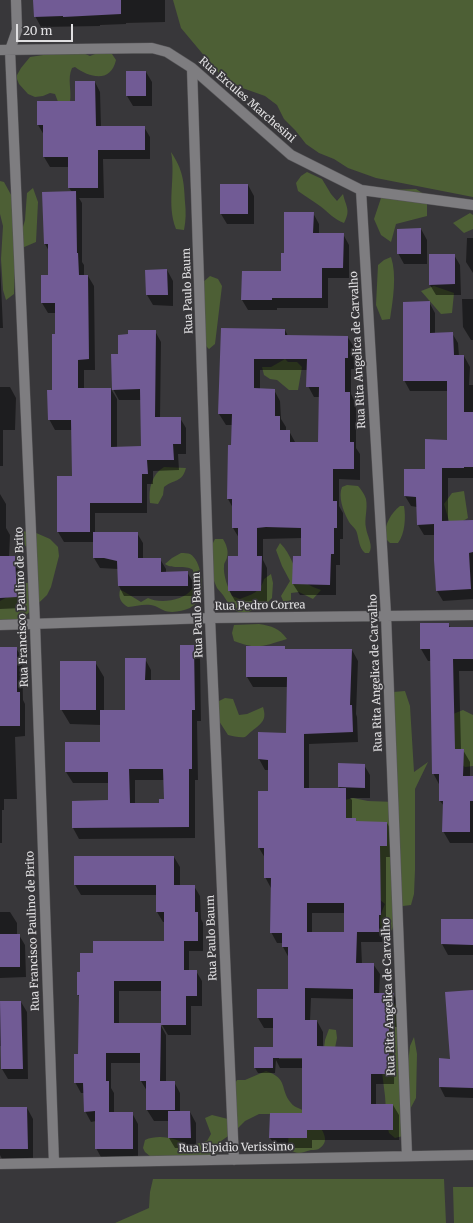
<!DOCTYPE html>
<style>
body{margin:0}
#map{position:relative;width:473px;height:1223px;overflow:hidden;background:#38373a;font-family:Merriweather,serif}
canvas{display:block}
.scale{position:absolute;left:16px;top:24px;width:57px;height:18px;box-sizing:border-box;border:2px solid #e0dfe1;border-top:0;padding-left:5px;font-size:12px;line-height:14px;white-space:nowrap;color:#e0dfe1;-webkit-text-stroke:3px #38373a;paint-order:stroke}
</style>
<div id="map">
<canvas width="473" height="1223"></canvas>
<div class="scale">20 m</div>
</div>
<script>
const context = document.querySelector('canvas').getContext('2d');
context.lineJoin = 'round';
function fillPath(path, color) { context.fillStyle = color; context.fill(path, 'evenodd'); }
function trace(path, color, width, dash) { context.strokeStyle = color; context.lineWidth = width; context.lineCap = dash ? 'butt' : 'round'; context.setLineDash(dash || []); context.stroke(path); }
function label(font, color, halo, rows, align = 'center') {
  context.font = font + ' Merriweather,serif'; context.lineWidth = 3.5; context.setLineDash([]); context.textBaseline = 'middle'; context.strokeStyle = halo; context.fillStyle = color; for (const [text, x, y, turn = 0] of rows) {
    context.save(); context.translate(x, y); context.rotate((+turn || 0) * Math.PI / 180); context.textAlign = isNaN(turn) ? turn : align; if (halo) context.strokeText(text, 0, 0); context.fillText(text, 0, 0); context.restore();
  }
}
const green = new Path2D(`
 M173 0H473V197L376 178 348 168 334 159 319 153 306 144 295 130 284 119 277 105 265 96 234 85 222 77 181 28Z
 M76 50 90 56 100 52 112 54 116 60C111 83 90 78 75 67L72 68C67 79 72 90 70 102L60 107 55 94 50 93 43 96 35 97 28 94 19 84 17 79V75L21 68 30 57Z
 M171 152C183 170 184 181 185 202 186 212 186 220 184 230L176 229C166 204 176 178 171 152Z
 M307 172 322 179 331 194 337 201 343 194C346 207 351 210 344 223 334 219 329 213 320 206 313 201 305 196 298 191L296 183 301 176Z
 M0 181 4 182 15 202 18 218 23 227 25 220 27 193 33 188 38 202 36 242 15 251 14 258 15 265 14 294 6 300 3 290 1 259 3 226 0 214Z
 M416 189 427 196V216L396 224 391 242 381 235 374 219 382 195 390 190Z
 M470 213 473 215V229L464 233 453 223Z
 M391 257C397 275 393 300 390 319L382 320 376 305 378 265 384 260Z
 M210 276 218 279 222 286 215 344 209 349 204 344 202 283Z
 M434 286 454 293 452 313 441 314 421 291Z
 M285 359 288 362H297L302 367 298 390H289L277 380 270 379 264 375 262 367H271Z
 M164 467 186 468C182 483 174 479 164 487L163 495 158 504 150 503C148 489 152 474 164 467Z
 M347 485 358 486C361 489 365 495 366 499 368 509 364 519 366 528 367 536 374 546 369 553H365C359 548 359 540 357 533 356 528 350 525 348 520 343 511 338 496 342 487Z
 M464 491 468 518 451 528 444 504 452 493Z
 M400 506H404C406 517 405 534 398 543H390L387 540V536L385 535C385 524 391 513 400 506Z
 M18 531 34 532 50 539 58 547 59 556 51 587 47 595 22 619 15 622 0 623V601L9 596 14 580 21 583H30L29 551 24 544 17 539Z
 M215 539H223C226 544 229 551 227 557 227 560 224 562 224 566 223 575 228 588 232 596L240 599C252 594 260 593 264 579L271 574 273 583 272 598 266 604H259L254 609 247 613 239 612 232 609 223 595 217 588 214 581 211 547Z
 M280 543C292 554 294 573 306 583 310 586 316 588 321 590L313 599 299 592 291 593V600L284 603 281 596 290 581 282 566 276 550Z
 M181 553C184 553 188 553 190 554 201 560 204 587 201 597 199 602 194 605 190 608 182 611 171 614 163 610 160 609 158 607 155 606 147 603 136 606 128 607 121 603 118 598 120 590L123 591 141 602 148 598C159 604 184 601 192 589 195 584 193 576 193 570 185 564 173 570 165 564L172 558Z
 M259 624C272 626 279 628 287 639 264 646 257 650 234 641L232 633 234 625Z
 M405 691 410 706 414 772 428 762 415 789V870L414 894 411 905 395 907 394 923 392 930 384 935C377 924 380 915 385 904L379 899 343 823 345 800 353 798 368 801 396 802 393 692Z
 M225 698 233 699 239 715 247 714 263 707C267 720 262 723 252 731 250 732 247 736 245 737 240 738 233 736 228 735L219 721 217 702Z
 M463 710 473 715V766L465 767 452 758 448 716Z
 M393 1003 398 1008 408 1063 410 1046 414 1037 417 1054 416 1098 408 1113 403 1136 395 1138 389 1133 387 1125 385 1096 381 1064 382 1037Z
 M329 1029 336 1030 337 1038 335 1048H324L325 1040Z
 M266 1071C289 1079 279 1088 291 1103 295 1108 300 1108 304 1111 313 1118 335 1138 320 1148 318 1150 314 1150 311 1150 301 1153 298 1155 288 1149L289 1119 282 1114H259L245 1121 234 1132 221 1141V1148L216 1155 151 1157 145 1152 143 1148 145 1140C159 1134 177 1138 189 1146L207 1141 211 1134 205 1118 212 1115 228 1119 233 1087 237 1080H245Z
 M153 1179H444L446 1223H115L149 1208 150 1192Z
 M453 1187H473V1223H454Z`);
const shadow = new Path2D(`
 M34 0H165V22L126 23V24L100 25V26L41 27 35 16Z
 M146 72 152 82V106H133L127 96Z
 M95 82 100 92 101 127H144L150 137V159H103L104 198H79L82 203V262L84 265V276H88L94 286 95 370H84V389H111L117 399V448L142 447 141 400H119L113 389 119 355 155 331 161 342 160 418H180L186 428V454H178L179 470 153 471V484H147V513H95V533H137L143 543V559H160L166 569V573L187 572 193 582 194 596H124L119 586 118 569 100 568 94 558V542H64L58 532 73 477 72 430H55L49 419 53 391 56 313H48L42 303V276H49V251L45 244 72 192 69 188V167H50L44 157V135L38 125V102H76Z
 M248 185 254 196V224H227L221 214Z
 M313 213 319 224V234H343L349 245V278H328V308H277V310H248L242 300 282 272 285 254Z
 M421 229 427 240V264H404L398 253Z
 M467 238H473V273L466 262Z
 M454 255 460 265 461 295H436L430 285Z
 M0 262V263L3 328H0Z
 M167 270 173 281V306L153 305 147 295Z
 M462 299H473V340H471L463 327Z
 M429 302 435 313V333H452L458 343 459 356H464L470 367 469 385H473V478H448V522L473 521V599L443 601 437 591 435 535H424L418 525 417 507 411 506 405 496V470H426L448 441V391H410L404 380Z
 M222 329 285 330 288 336H347L354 347V369H351V394L356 404V448L360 454V480L339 479V506L343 513V539H340V565H336V595H300L293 584 294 557H302V538L263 539V560L267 568V601H235L229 590 239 557V538L233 528V508L228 499 232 446 233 425H226L219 414ZM260 370H308V386L314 397H320L319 443 295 442 289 431H286V427L281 419 280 401 274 390 260 389Z
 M0 387H10L16 398 15 430H3V466H0Z
 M0 494 6 504V528L10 535 9 557H15L21 568 22 608 0 609Z
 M448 624 451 628H473V671H459L461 750H463L470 762V777H473V843H450L443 831 444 806 440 801V786L433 773 432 661H428L421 649Z
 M194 646 200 657 201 721H197L198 780H195V838L79 839 73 828V802L109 801V783H73L66 772 101 743V725L70 724 61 709 95 662 104 677V711H126L145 659 151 670V681L181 682ZM135 780H164L165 800 160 804H135Z
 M284 647 286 650H352L358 661 356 714 357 717 358 742 309 744V789H340L339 787V764L364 765 370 775V798H350L352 800V819H355L357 822 387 823 393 833V857H386V925H384V942H361L362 964H373L380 974 379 994H393L399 1004V1027H395L394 1084H376V1105H393L399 1115V1140H312V1148H277L270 1138 303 1114V1068H280L276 1060 275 1073H258L255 1068 274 1051V1028H264L258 1018 288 990 289 958 283 947V943H277L271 932 272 888H271L265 877V858L259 848 269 792V770H265L259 759V733L287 734V687H253L247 677ZM312 913H345L346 933H312ZM311 998 354 999V1048L323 1047V1032L317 1021H310ZM279 1057H307V1059H279Z
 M0 648H16L22 658 23 700 25 704V736L15 737 17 799H4V810H2V843H0Z
 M174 857 180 867V886H194L200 896 201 919 203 923V951H189V971H196L202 981V1006H191V1035H168L162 1025V991H119V1024H160L166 1035V1082H174L180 1093V1112H190L196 1123V1148H175L169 1138V1121H154L147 1110V1091L141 1081V1063H111V1088L114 1093V1113H132L138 1124V1159H102L96 1148V1121L91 1122 85 1111V1093H81L75 1082 79 1055 80 998 78 995 81 973 94 954 165 942V922H163L157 912V895H81L75 885Z
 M0 912H10L17 923V935H19L25 945 26 977 0 978Z
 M442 920H473V955H448L442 944Z
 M473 991V1098L445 1097 440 1087 452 1060Z
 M0 1002H21L27 1012 28 1079H8L2 1069V1046H0Z
 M0 1108H27L33 1119V1159H2L0 1155Z`);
const building = new Path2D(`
 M33 0H121V14L63 17V16L34 17Z
 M126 71H146V96H126Z
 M75 81H95L96 126H145V150H98V188H68V157H43V125H37V101H75Z
 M220 184H248V214H220Z
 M76 191 77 253H78L79 275H88L89 359 78 360V388H111V447L141 446 140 389 112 390 111 354H118V335L128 334V330H156L155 417H181V444H173L174 460H147L148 474H142V503H90V532H57V476H72L71 420H48L47 390H52V334H55V303H41V275H48V244H44L42 192Z
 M284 212H314L313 233H344L343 268H322V298H272V300H241L242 271H281V253H284Z
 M421 228V254H397V229Z
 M429 254H455V284L429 285Z
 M167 269 168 295H146L145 270Z
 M430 301V333L453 332 454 355H464V412H473V467H464V468H442V521L473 520V552L469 553 471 589 436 591 434 560V524L417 525 416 497 404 496V469H425V439L447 440V381H403V302Z
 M221 328 285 329V335L348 336V358H345V392H350V442H354V469H333V501H337V528H334V554H331L330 585 292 584 293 556H301V528L266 527 257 528V556H262L261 591H228V556H238V528H232V499H227L228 445H231L232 414H218ZM254 359H307L306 387H319L318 442H290V430H280V416H275V389L254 388Z
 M93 532H138V558H161V572L188 571V586H118L117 561 104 558H93Z
 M0 556H15L17 597 0 598Z
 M420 623H449V627H473V659H453L455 749H464L463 776H473V801H470V832H442L443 801H439V774H432L430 649H420Z
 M180 645H194L195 710H192V769H189V827L72 828V801L108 800V772H65V742H100V710H125V658H146L145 680H180ZM129 769H163L164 799H159V803H130Z
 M246 646H285V649H352L350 705H352L353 732 304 734V788H346V818H356V821L387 822V846H380L381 915H379V932H344V903H307V932H357L356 963H374V993H394V1017H389V1074H371V1104H393V1130H307V1138H269L270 1113H302V1058H273V1018H257V989H288V947H282V933H270L271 878H264V848H258V791H268V760L258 759V732L286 733 287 677H246ZM305 988 353 989V1047L317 1046V1020H305Z
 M0 647H17V692H20V726H0Z
 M60 661H96V710H60Z
 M338 763 365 764V788L338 787Z
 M74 856H174V885H195V912H198V941H184V970H197V996H186V1025H161V981H114V1023H161L160 1081H140V1053H106V1081H109V1112H133V1149H95V1111L84 1112 83 1083H74V1054H78L79 995H77V972H80V953H93V941H164V912H156V885H74Z
 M441 919H473V945L441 944Z
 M0 934H20V967H0Z
 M473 990V1088L439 1087V1058L450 1059 445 992Z
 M0 1001H21L23 1069H1Z
 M254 1047H273V1068H254Z
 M146 1081H175V1110H146Z
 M0 1107H27L28 1149H0Z
 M168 1111H190L191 1138H168Z`);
const street = new Path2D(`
 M16 0 17 30 10 50 35 624 54 1163
 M0 50 152 48 167 52 192 68 291 155 361 190 473 205
 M192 68 210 618 234 1160
 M361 190 386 615 407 1155
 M0 625 210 618 473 615
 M0 1164 473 1155`);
const streetNames = [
 ["Rua Ercules Marchesini",247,100,41],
 ["Rua Paulo Baum",188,291,-92],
 ["Rua Rita Angelica de Carvalho",358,350,-93],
 ["Rua Pedro Correa",260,606,-1],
 ["Rua Francisco Paulino de Brito",22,607,-92],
 ["Rua Paulo Baum",198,615,-92],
 ["Rua Rita Angelica de Carvalho",376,673,-92],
 ["Rua Francisco Paulino de Brito",33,931,-92],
 ["Rua Paulo Baum",212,938,-92],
 ["Rua Rita Angelica de Carvalho",389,997,-92],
 ["Rua Elpidio Verissimo",236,1148,-1]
];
fillPath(green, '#4d5f35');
fillPath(shadow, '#0007');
fillPath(building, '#715b95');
trace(street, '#565557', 11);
trace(street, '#7e7d80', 10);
label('11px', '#e0dfe1', '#38373a', streetNames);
</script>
